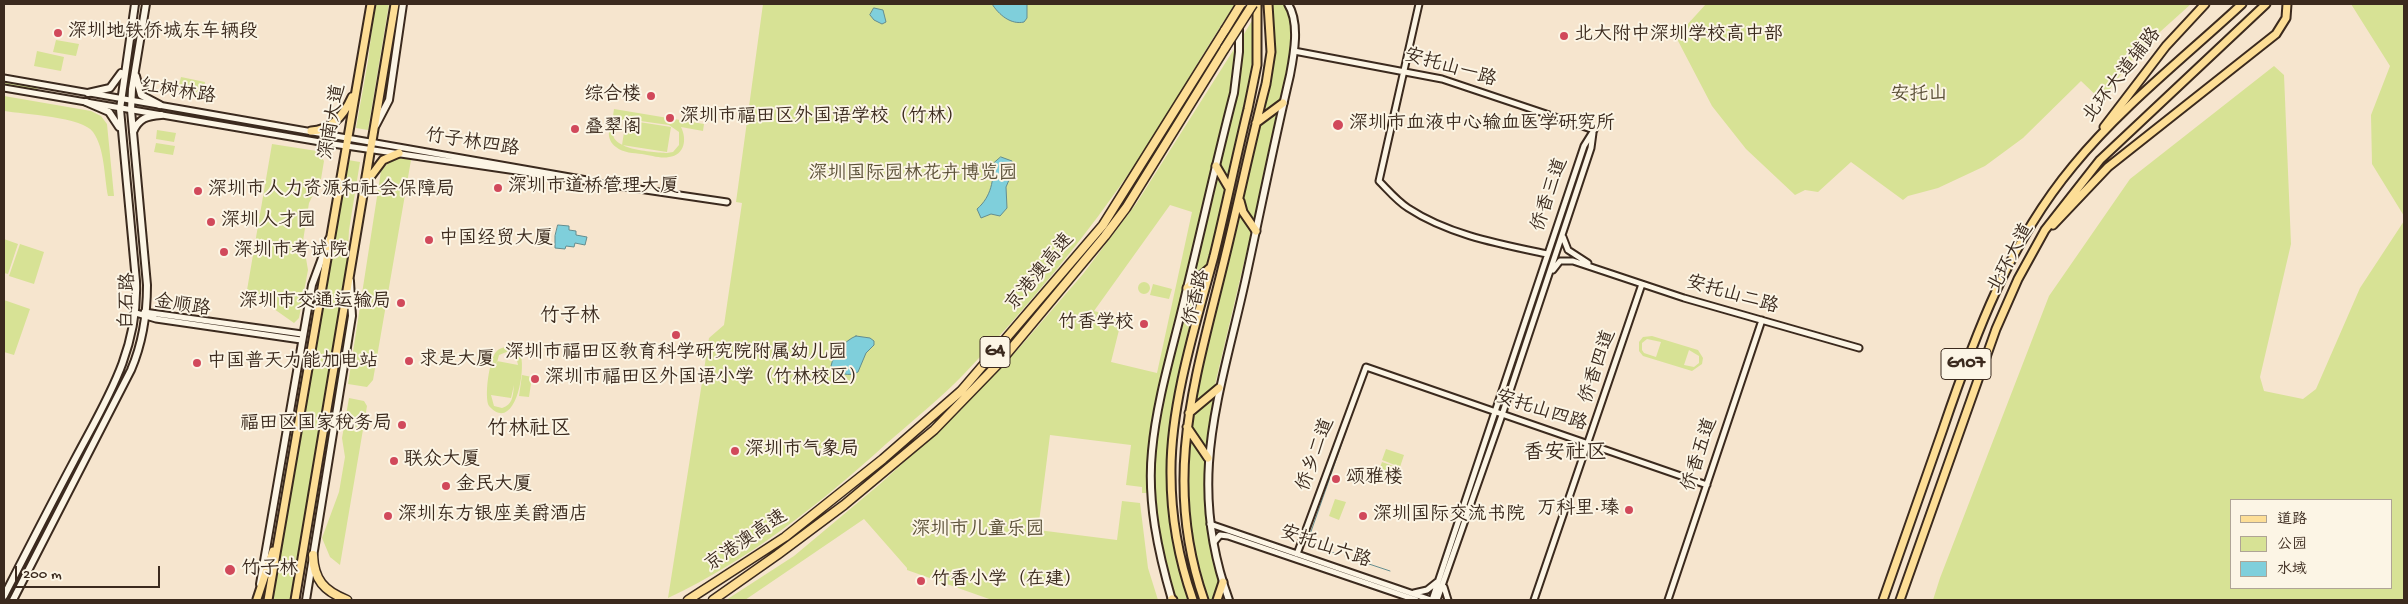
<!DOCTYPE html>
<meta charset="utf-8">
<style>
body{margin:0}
#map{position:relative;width:2408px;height:604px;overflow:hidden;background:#f6e5ce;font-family:"Gochi Hand","LXGW WenKai TC",sans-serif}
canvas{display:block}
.frame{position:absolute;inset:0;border:5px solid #3b2a1e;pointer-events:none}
.legend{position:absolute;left:2230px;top:499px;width:162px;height:90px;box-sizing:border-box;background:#fcf5e5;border:1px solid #afa495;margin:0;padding:6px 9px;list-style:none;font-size:15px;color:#3b2a1e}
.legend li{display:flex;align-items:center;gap:10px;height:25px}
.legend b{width:25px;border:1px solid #afa495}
.scale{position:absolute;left:15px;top:566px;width:145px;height:22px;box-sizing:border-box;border:2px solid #3b2a1e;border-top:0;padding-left:6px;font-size:15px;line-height:18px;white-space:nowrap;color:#3b2a1e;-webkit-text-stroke:4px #fcf5e5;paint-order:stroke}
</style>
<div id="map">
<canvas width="2408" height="604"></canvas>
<div class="frame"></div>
<ul class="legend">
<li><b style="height:6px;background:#fdde96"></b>道路</li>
<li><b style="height:14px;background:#d7e295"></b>公园</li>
<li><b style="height:14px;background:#7fcfdb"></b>水域</li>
</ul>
<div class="scale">200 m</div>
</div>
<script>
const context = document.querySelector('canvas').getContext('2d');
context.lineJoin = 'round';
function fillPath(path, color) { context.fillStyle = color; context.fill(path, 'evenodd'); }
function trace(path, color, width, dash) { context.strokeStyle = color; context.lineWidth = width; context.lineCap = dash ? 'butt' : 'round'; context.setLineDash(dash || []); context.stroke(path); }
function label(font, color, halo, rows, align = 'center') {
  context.font = font + ' "Gochi Hand","LXGW WenKai TC",sans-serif'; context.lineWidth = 4; context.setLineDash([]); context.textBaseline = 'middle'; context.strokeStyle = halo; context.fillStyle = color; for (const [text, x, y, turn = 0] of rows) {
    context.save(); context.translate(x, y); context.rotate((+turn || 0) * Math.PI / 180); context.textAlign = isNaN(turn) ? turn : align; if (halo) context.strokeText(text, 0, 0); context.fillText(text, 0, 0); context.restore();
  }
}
const green = new Path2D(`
 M375 4H389L368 130 356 128 368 61Z
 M763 4H1235C1201 55 1172 109 1138 160 1087 236 1027 308 964 374 940 399 912 421 886 444 820 504 749 560 668 598L709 338 724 325 742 203 736 202Z
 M1272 4H1285C1298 34 1288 68 1283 98L1263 114 1274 58Z
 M1706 4H2191L2141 49 2101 100 2081 81 2023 138 1985 166 1938 188 1908 196 1903 200 1851 162 1818 192 1805 190 1795 195 1746 149 1712 106 1676 37Z
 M2351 4H2404V216L2372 164 2371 115 2390 66Z
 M1253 19 1255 58 1228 181 1218 165 1241 39Z
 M56 40 79 44 76 56 53 52Z
 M1236 46 1230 98 1156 411 1150 493H1142V487L1126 485 1131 445 1050 435 1038 530 1117 540 1122 501 1140 503 1148 568 1158 600H992L907 570V568L864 519 745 600H726L794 556 880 484 958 413 1020 347 1083 274 1136 204ZM1170 205 1192 212 1157 373 1111 362 1122 318 1094 311Z
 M37 51 64 57 61 71 34 66Z
 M2274 66 2284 75 2291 244 2260 377 2264 391 2303 399 2316 389 2360 288 2404 221V600H1933L1940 578 2049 296 2130 179ZM2232 500H2392V588H2232Z
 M181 77 205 82 203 93 178 89Z
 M4 81 38 86 37 90 4 85Z
 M4 96 91 111 101 116 107 124 114 196H108C104 176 105 149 93 132 83 117 23 114 4 111Z
 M1281 107 1254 222 1246 213 1242 200 1261 122Z
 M614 109 704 124 703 131 681 127C687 139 685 155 669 157 661 159 650 155 642 154 634 153 623 153 616 147 605 139 608 125 617 117L613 116ZM626 119 669 125 679 132V145L673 152 667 153C653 152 605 150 614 128 616 122 621 120 626 119Z
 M626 120 671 127 667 152 622 145Z
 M157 130 176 133 174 142 156 139Z
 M156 143 175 146 173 155 154 152Z
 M272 144 317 151 324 161 321 179 309 203 303 241 308 270 299 318 294 323 247 290Z
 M400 157 411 160 373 380 367 387 348 384 381 171 391 160Z
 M348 160 360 162 349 230 347 269 290 600H273Z
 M1216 172 1226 187 1207 269 1191 281Z
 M1240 210 1252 229 1213 393 1192 406Z
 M4 239 18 244 8 274 4 273Z
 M20 244 44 252 34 284 9 276Z
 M1205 276C1192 330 1173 388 1168 443 1164 497 1173 549 1190 600H1175L1171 589 1157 527 1154 496 1155 452 1160 411 1188 290Z
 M1138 288a6 6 0 1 1 12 0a6 6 0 1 1-12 0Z
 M1153 284 1172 289 1169 299 1150 295Z
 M4 300 30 309 14 355 4 352Z
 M1652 336 1698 350 1703 358 1702 364 1692 371 1643 356 1639 351V342L1643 337ZM1647 339 1661 342 1656 357 1644 353 1642 350V343ZM1689 350 1699 356V363L1694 367 1684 365Z
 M510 347 520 353C527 368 515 435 489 406 484 398 489 360 496 352 499 348 504 347 510 347ZM509 351 516 356 518 365 497 361 495 370 499 355ZM514 385C513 395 513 405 502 408L494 406 491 395 511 398Z
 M522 375 532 377 529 397 519 396Z
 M349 398 364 401 367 406 340 565 330 557 322 538 339 492 345 457 342 438Z
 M1212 398 1213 399 1206 446 1202 444 1190 425 1192 413Z
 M1189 437 1205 456 1204 507 1220 584 1213 600H1209L1206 592 1190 532 1186 488Z
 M1386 449 1404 455 1400 467 1382 460Z
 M1382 462 1399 468 1395 480 1378 473Z
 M1335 499 1346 502 1339 520 1329 516Z`);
const water = new Path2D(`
 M992 4H1027V18L1024 22C1011 25 999 15 992 4Z
 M874 8 883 10 886 22 882 24 874 20 870 15Z
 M1001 157 1012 161V173L1006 187 1007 208 1000 216 991 214 981 218 977 209C992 196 993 180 994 163Z
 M558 225 569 226V230L576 231V235L587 237 585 245 575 243 574 247 566 246 565 249 555 248V236Z
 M856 336 870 338 874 341V345L866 353 858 372C850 377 837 374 831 366 833 355 845 340 856 336Z`);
const stream = new Path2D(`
 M1337 554 1309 544 1308 540 1349 423
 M1345 556 1361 562
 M1366 563 1390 571`);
const tertiary = new Path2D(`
 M1419 4 1379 181C1388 190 1397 201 1408 208 1449 235 1500 244 1547 254
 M1294 51 1442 79 1594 130
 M4 78 587 180
 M4 88 326 143 727 202
 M1563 237 1568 250 1588 263
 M1553 270 1560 261H1573L1684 298 1859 348
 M144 312 302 334
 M136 313 156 319 301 340
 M1210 524 1431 600
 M1214 542 1220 535 1228 536 1416 600
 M1297 554 1366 367 1707 485
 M1444 587 1448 600
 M1414 593 1427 590 1437 582
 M1432 600 1584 146 1594 130
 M1437 600 1502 415 1591 148 1593 133
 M1534 600 1642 284
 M1668 600 1762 320`);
const secondary = new Path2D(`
 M136 76 141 95 160 105
 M88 93 110 88 121 73
 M86 102 109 112 119 127
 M376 125 389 100 403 4
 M133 132C139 118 147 116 161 115
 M260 584 312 285 329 239
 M4 596C27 551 50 506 74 461 105 402 139 351 136 281L120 109 135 4
 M13 600 131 370C143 342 147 316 147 285L131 110 132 89 146 4
 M306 600 352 316 350 281
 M1172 600C1158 552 1147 501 1152 451 1157 396 1175 342 1187 288 1203 223 1217 158 1234 93L1239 52V7
 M1229 600C1186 481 1219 399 1245 282 1260 213 1274 143 1290 75 1294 54 1300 23 1288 4`);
const primary = new Path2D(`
 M1256 123 1283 103
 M2104 127 2166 46 2205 4
 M311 131C332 130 344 115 352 97
 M1216 166 1229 188
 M368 180 383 160 399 153
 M1240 201 1243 212 1256 231
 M1187 288 1210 268
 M1189 413 1219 388
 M1187 427 1208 458
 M257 599 273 551
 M1172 599 1173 600
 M268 600 371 4
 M295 600 395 4
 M1193 600C1179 560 1171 517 1171 474 1170 405 1196 323 1214 256 1226 207 1236 158 1248 109L1257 65V4
 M1204 600C1161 477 1196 378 1225 257 1239 200 1251 141 1266 84L1271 52 1268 4
 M1217 600 1223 582`);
const trunk = new Path2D(`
 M2053 225 2108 167 2276 34 2286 18 2287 4
 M1883 600C1903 543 1923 486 1943 429 1975 335 2009 243 2073 166 2121 107 2186 56 2242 4
 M1900 600 1996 329 2018 279 2045 230 2100 160 2266 4`);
const motorway = new Path2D(`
 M313 555C314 580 324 591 347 600
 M688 600 785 537 883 459 961 391 1103 225 1225 30
 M713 600 777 555 844 505 934 430 1000 362 1105 236 1126 208 1225 48`);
const motorwayBridge = new Path2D(`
 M1225 30 1241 4
 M1225 48 1253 4`);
const markers = [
 [58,33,5,"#d1495b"],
 [1564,36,5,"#d1495b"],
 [651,96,5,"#d1495b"],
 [670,118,5,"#d1495b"],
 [1338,125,6,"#d1495b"],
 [575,129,5,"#d1495b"],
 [498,188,5,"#d1495b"],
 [198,191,5,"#d1495b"],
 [211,222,5,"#d1495b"],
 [429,240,5,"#d1495b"],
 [224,252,5,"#d1495b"],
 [401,303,5,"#d1495b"],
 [1144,324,5,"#d1495b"],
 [676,335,5,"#d1495b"],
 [409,361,5,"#d1495b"],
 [197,363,5,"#d1495b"],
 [535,379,5,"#d1495b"],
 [402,425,5,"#d1495b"],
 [735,451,5,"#d1495b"],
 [394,461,5,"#d1495b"],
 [1336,479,5,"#d1495b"],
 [446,486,5,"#d1495b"],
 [1629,510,5,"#d1495b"],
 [388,516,5,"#d1495b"],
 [1363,516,5,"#d1495b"],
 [230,570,6,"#d1495b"],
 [921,581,5,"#d1495b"]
];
const shields = [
 [995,352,30],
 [1966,364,50]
];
const shieldNames = [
 ["G4",995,352],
 ["G107",1966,364]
];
const poiNames = [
 ["深圳地铁侨城东车辆段",68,33],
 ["北大附中深圳学校高中部",1574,36],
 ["综合楼",641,96,"right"],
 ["深圳市福田区外国语学校（竹林）",680,118],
 ["深圳市血液中心输血医学研究所",1349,125],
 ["叠翠阁",585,129],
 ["深圳市道桥管理大厦",508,188],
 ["深圳市人力资源和社会保障局",208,191],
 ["深圳人才园",221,222],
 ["中国经贸大厦",439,240],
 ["深圳市考试院",234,252],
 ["深圳市交通运输局",391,303,"right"],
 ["竹香学校",1134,324,"right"],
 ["深圳市福田区教育科学研究院附属幼儿园",676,354,"center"],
 ["求是大厦",419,361],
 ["中国普天力能加电站",207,363],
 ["深圳市福田区外国语小学（竹林校区）",545,379],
 ["福田区国家税务局",392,425,"right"],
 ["深圳市气象局",745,451],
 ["联众大厦",404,461],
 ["颂雅楼",1346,479],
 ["金民大厦",456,486],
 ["万科里·瑧",1619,510,"right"],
 ["深圳东方银座美爵酒店",398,516],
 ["深圳国际交流书院",1373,516],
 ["竹子林",241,570],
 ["竹香小学（在建）",931,581]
];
const streetNames = [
 ["安托山一路",1450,69,16],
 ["北环大道辅路",2123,76,-52],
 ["红树林路",178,93,9],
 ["深南大道",334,122,-80],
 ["竹子林四路",472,144,9],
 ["侨香三道",1551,195,-71],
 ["北环大道",2012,259,-62],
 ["京港澳高速",1041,273,-50],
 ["安托山二路",1732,296,16],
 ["侨香路",1198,298,-76],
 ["白石路",129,301,-88],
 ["金顺路",182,307,9],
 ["侨香四道",1599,367,-71],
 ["安托山四路",1541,412,18],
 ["侨乡二道",1317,455,-70],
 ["侨香五道",1701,455,-72],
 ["京港澳高速",747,542,-34],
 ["安托山六路",1325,548,19]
];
const parkNames = [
 ["安托山",1919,96],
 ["深圳国际园林花卉博览园",913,175],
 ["深圳市儿童乐园",978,531]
];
const neighbourhoodNames = [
 ["竹子林",570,318]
];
const quarterNames = [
 ["竹林社区",529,431],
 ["香安社区",1565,455]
];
fillPath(green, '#d7e295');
fillPath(water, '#7fcfdb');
trace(water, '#648d8f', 1);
trace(stream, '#648d8f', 1);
trace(tertiary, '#3b2a1e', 9);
trace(secondary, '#3b2a1e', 10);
trace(primary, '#3b2a1e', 11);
trace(trunk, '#3b2a1e', 11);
trace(motorway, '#3b2a1e', 11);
trace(tertiary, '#fcf5e5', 5);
trace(secondary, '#fcf5e5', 6);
trace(primary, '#fdde96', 7);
trace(trunk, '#fdde96', 7);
trace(motorway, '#fdde96', 8);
trace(motorwayBridge, '#3b2a1e', 11, []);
trace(motorwayBridge, '#fdde96', 8);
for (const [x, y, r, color] of markers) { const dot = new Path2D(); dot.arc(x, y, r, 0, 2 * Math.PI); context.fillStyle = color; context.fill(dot); trace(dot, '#fcf5e5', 2); }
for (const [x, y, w] of shields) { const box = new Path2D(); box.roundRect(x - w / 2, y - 15.5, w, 31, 4); context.fillStyle = '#fcf5e5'; context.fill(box); trace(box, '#3b2a1e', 1); }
label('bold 18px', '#3b2a1e', null, shieldNames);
label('19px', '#3b2a1e', '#fcf5e5', poiNames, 'left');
label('19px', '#3b2a1e', '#fcf5e5', streetNames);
label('19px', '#5a4f36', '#fcf5e5', parkNames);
label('20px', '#3b2a1e', '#fcf5e5', neighbourhoodNames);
label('21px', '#3b2a1e', '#fcf5e5', quarterNames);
</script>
